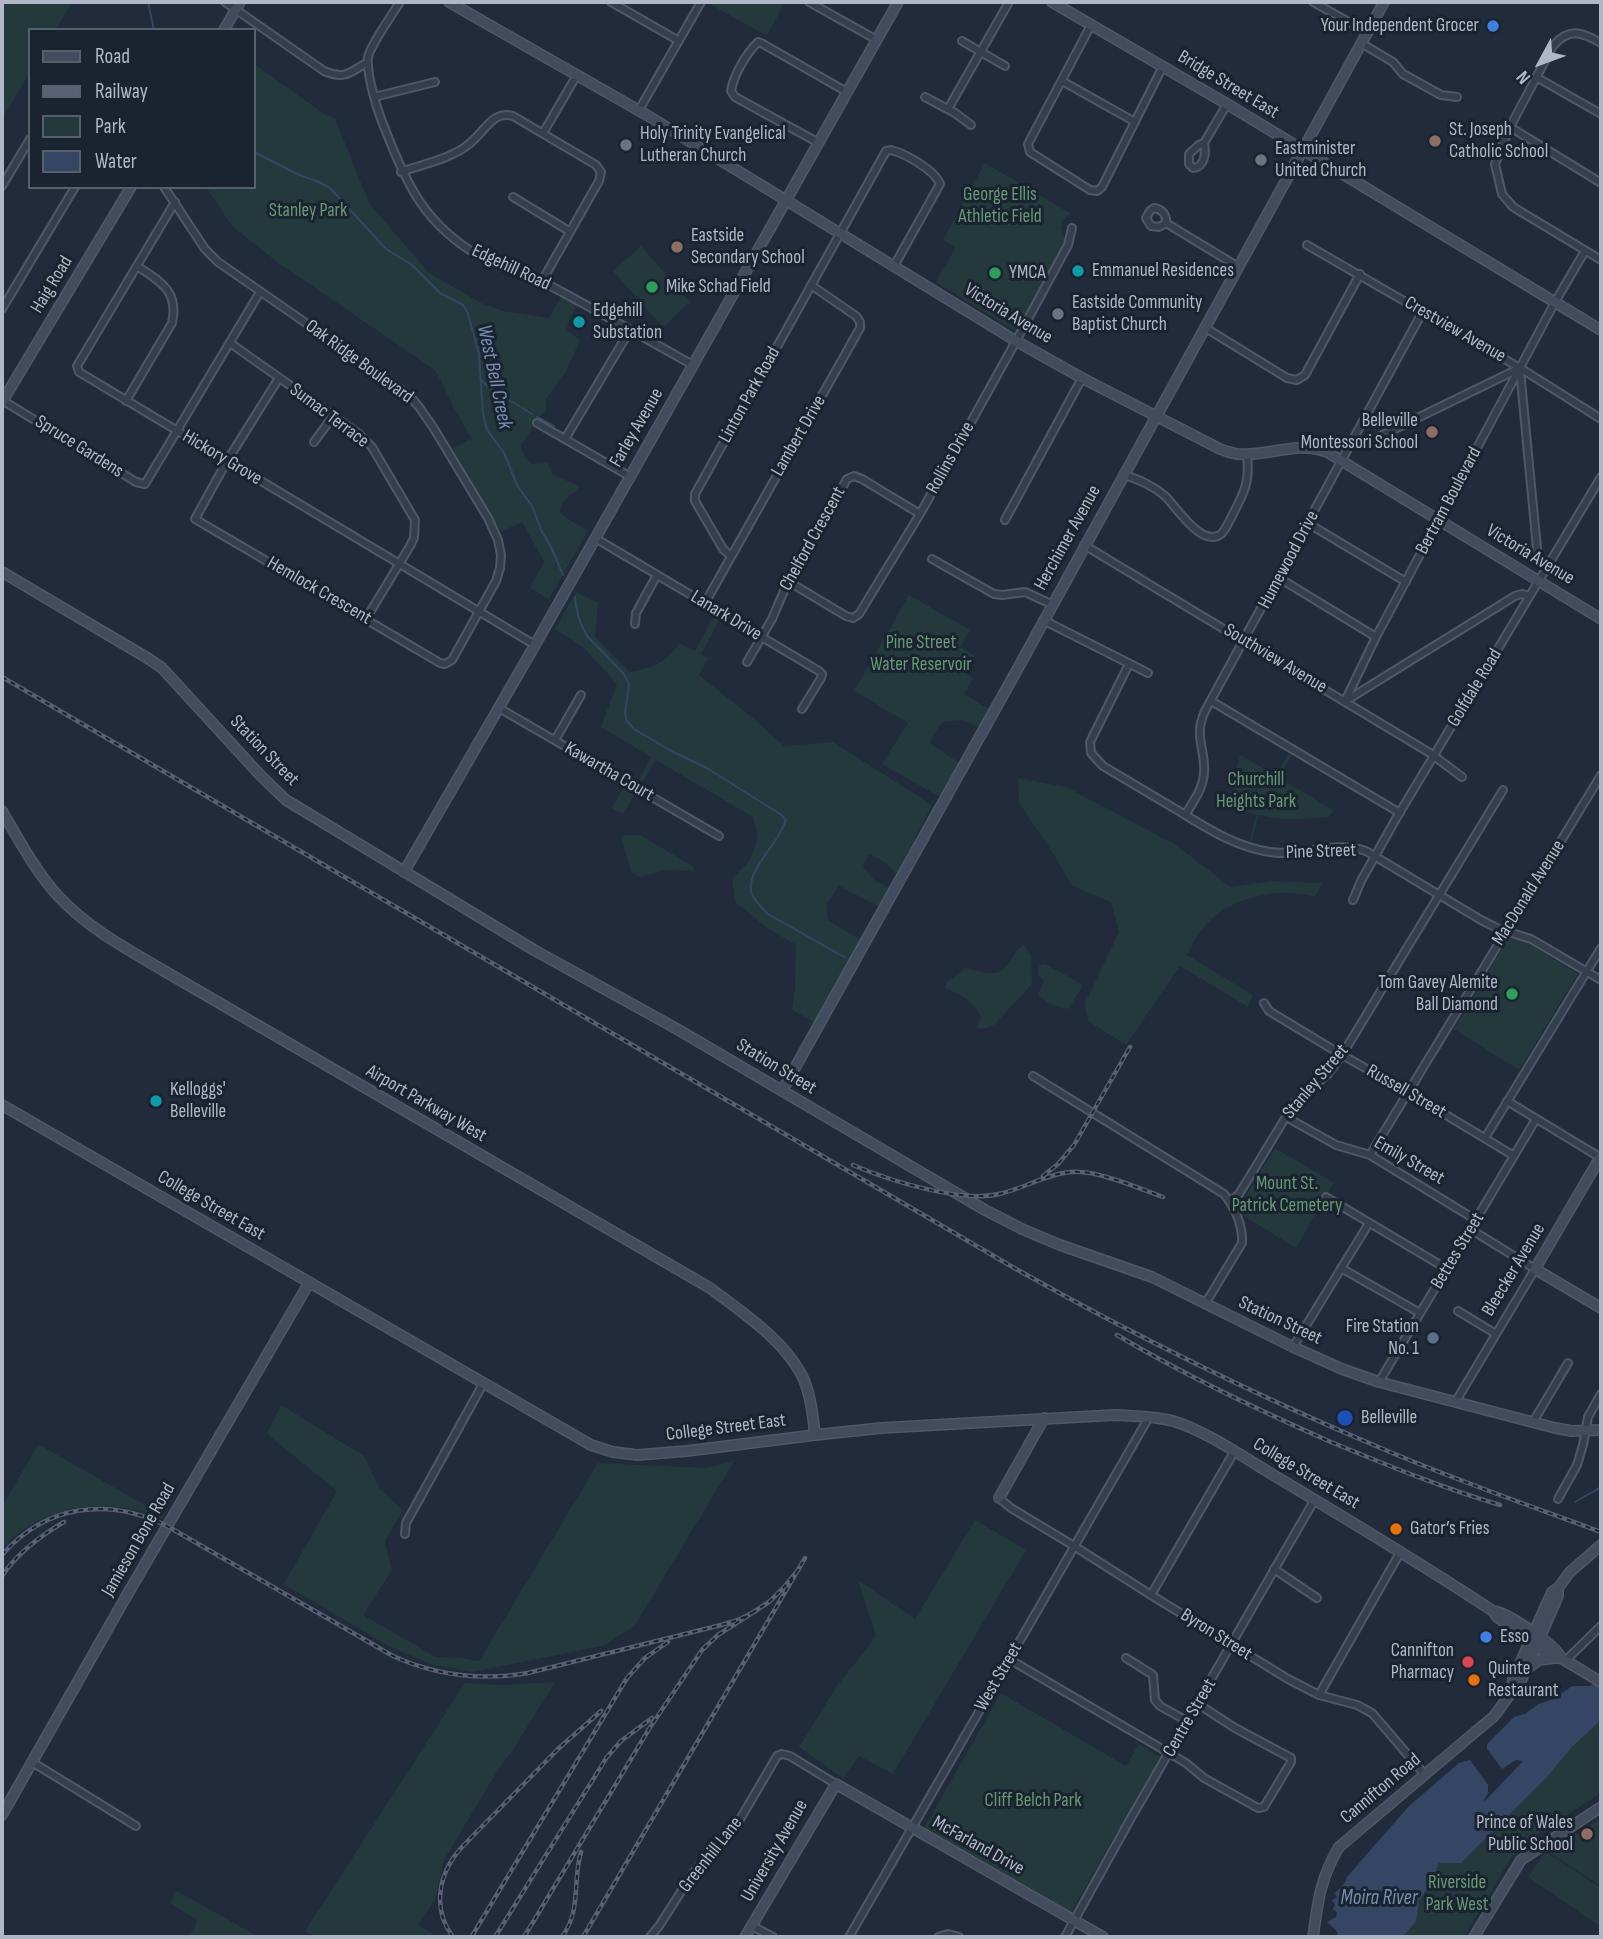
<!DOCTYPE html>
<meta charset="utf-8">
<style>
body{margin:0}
#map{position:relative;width:1603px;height:1939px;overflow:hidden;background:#212b3b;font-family:"Sofia Sans Condensed",sans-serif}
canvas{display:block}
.frame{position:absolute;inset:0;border:4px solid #b0b8c7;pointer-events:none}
.legend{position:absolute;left:28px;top:28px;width:228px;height:161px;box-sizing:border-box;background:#1a2330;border:2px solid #565f6c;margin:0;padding:9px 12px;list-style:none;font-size:21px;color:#b0b8c7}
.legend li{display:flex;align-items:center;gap:14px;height:35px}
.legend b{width:35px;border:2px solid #565f6c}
.north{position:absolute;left:1505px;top:28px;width:70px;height:70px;-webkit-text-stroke:5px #1a2330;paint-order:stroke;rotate:229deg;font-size:19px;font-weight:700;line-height:28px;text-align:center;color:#b0b8c7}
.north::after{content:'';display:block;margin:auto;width:24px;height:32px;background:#b0b8c7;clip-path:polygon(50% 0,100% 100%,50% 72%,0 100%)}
</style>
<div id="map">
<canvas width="1603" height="1939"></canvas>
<div class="frame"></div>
<ul class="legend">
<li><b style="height:9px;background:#434c5f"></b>Road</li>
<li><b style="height:9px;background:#576173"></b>Railway</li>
<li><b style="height:19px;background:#23393c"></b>Park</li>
<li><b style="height:19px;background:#344663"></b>Water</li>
</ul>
<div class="north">N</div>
</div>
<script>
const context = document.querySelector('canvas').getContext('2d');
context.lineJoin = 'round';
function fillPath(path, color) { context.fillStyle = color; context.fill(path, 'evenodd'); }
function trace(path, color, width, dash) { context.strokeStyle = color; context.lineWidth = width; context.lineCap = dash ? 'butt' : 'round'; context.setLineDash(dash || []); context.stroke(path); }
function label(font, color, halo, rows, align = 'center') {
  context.font = font + ' "Sofia Sans Condensed",sans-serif'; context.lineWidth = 6; context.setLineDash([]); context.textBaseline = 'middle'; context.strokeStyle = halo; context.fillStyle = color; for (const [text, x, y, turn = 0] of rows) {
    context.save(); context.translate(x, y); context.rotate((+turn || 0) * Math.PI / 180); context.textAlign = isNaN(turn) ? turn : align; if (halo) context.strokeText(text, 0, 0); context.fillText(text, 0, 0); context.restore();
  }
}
const green = new Path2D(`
 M2 2H72L55 30H30V72L2 119Z
 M706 2H785L767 36Z
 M254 64 324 114 335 118 369 203 429 273 481 303 503 311 549 318 561 297 577 306 568 322 567 330 580 341 566 371 546 399V410L541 416 537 417 530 432 521 445 524 457 532 464 548 463 553 475 580 486C572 498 562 495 560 512L565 517 588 531 549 599 530 588 544 562 522 522 501 532 452 449 471 438 452 405V403L435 370 277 262 232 226 206 187H254Z
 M985 163 1070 213 1064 220 1061 228 1066 241 1015 331 936 282 955 248 943 240Z
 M641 246 690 302 663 327 613 271Z
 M576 592 598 603 595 637 630 672C653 667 666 664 679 643L695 651 715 614 721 618 701 654 708 658 699 675 753 718 784 746 833 742 932 805 897 874 883 861 869 854 863 866 875 881 890 888 878 906 839 886 826 904 828 920 861 940 814 1022 792 1010 795 989 796 945 766 927 735 902 732 879 750 860 758 836 753 817 656 760 643 782 639 780 651 757 601 727 617 684 583 647 555 629Z
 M909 595 970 630 960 647 975 656 965 673 973 678 964 694 989 709 979 727 963 720 942 722 930 743 959 763 940 797 882 764 908 723 854 691Z
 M1288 754 1291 756 1279 778 1333 810 1329 817C1305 819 1282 821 1259 815L1251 842H1249L1257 815 1244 811 1227 802C1232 794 1235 787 1236 779 1237 768 1235 766 1241 755L1276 776Z
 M1018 778 1066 787 1174 844 1231 887 1271 881 1322 883 1315 897C1277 886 1225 898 1201 931 1196 938 1191 947 1187 955L1253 995 1248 1007 1180 966 1126 1045 1088 1021 1085 1003 1119 932 1111 902 1072 886 1053 853 1019 803Z
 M623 784 639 793 634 795 623 814 612 808 623 789Z
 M623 835H640L694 867 692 871 666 870 641 877 632 873 621 839Z
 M1509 937 1524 941 1578 974 1519 1070 1454 1029Z
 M1023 945 1031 955 1032 984 995 1024 988 1028 979 1029 976 1026 981 1018C975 1001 960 995 945 988L947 982 965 968C982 971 997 980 1008 964 1012 957 1016 950 1023 945Z
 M1045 964 1080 983 1082 987 1068 1009C1058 1007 1045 1003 1038 994L1044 981 1038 974 1039 966Z
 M1275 1148 1334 1183 1296 1248 1244 1216 1239 1207Z
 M281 1405 364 1456 380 1489 403 1511 385 1541 392 1570 363 1615 436 1657 462 1658 479 1661 598 1463 706 1468 734 1461 634 1627 602 1646 472 1672 433 1665 388 1646 284 1584 337 1491 267 1434Z
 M38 1444 164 1516 162 1519C108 1495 42 1504 2 1549V1507Z
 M975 1520 1026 1550 893 1774 859 1756 843 1778 799 1747 837 1686 876 1636 858 1580 915 1619Z
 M555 1682 513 1750 498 1770 444 1860 435 1900 418 1925 438 1937H316L305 1931 465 1683 504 1685Z
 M1001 1693 1126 1766 1139 1744 1160 1757 1071 1912 924 1828Z
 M1601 1720V1793L1542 1831 1511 1858 1464 1937H1402L1416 1922 1419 1900 1429 1887 1439 1863 1462 1862 1547 1777 1572 1747Z
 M1601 1818V1886L1549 1853Z
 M1546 1852 1601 1888V1927L1528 1877Z
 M177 1891 259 1937H187L192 1932 197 1920 170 1903Z`);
const water = new Path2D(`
 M1601 1679V1720L1572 1747 1547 1777 1461 1863H1439L1429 1887 1419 1900 1416 1922 1402 1937H1336L1338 1934 1336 1930 1327 1922 1336 1917 1337 1913 1333 1909 1335 1905 1332 1900 1337 1897 1335 1893 1344 1884 1347 1877 1409 1806 1459 1763 1470 1760 1488 1785V1793L1484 1800 1485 1801 1523 1761 1516 1760 1502 1769 1487 1749V1744L1514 1717 1525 1714 1538 1704 1554 1699 1572 1686H1590Z`);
const stream = new Path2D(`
 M148 2 154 30
 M254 152 297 174 319 182 330 188 386 249 412 265 440 293 463 305 467 311 479 354 483 414 487 430 504 453 518 487 532 506 542 532 551 547 563 575
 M482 381 491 389 519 406
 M522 408 532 414
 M537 417 554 426
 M575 597C576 611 580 625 588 637L623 673 629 684 625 714 627 721 634 729 673 752 707 768 780 814 786 820C783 827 780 834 775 841 767 853 748 875 751 891 753 900 762 908 768 914L844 957
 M1575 1502 1601 1487`);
const street = new Path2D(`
 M225 2 324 71C346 80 350 72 368 62
 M400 2C392 15 371 44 368 57 366 74 378 113 385 129 407 186 426 226 481 257 501 269 525 272 545 283 595 309 644 338 693 365
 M611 2 679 41
 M809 2 877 40
 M1313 2 1367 32
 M1091 25 1028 144 1030 152 1090 190 1097 191 1102 187 1163 66
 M962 41 1005 66
 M1361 43 1393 62 1403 74 1441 95 1457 97
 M1601 43C1582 32 1569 27 1553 46L1510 127 1495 164 1502 194 1513 207 1601 260
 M1536 77 1601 114
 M1062 81 1135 122
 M374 97 435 82
 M925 97 955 113 971 125
 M948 109 1009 2
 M639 110 701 2
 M1510 127 1601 183
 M543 133 577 75
 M819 143 735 97 731 91C734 74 746 54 758 42L763 44 847 92
 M1204 143C1206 153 1205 167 1193 168L1189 164V154L1199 145 1204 143 1227 104
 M401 172C423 164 451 159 469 144 485 132 492 110 513 116L596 165 601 172 599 181 542 281
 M2 186 30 139
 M164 187 205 249 218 262 408 394 419 407 433 427 488 518 498 540 501 555 500 568 496 581 452 660 445 664 440 663 195 519 227 461 279 378
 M513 197 569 231
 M175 202 77 366 79 372 535 645
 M1166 223 1159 227 1151 226 1146 218 1150 211 1154 208C1162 209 1167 215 1166 223L1237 266
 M1307 245 1520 368 1601 419
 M2 309 75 187
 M1204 327 1287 378 1297 380 1305 375 1360 274
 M230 343 359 434 372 447 415 520 414 538 410 546 366 619
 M1520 370 1538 559 1548 568
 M2 400 136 482 145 484 260 292
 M126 401 172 323C179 291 161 282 137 266
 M537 423 629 476
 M565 439 630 330
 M314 442 333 416
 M1352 442 1360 444 1366 443 1518 369
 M1123 475C1137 478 1155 487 1166 497 1177 508 1202 548 1221 534 1226 530 1229 521 1232 516 1245 491 1250 482 1247 454
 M1005 520 1082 378
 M1309 524 1406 582
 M595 538 819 671 822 674 821 678 802 709
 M1084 545 1430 753 1462 777
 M731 556 723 549 695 501V494L886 151 891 150C904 153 935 170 940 184L894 266
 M932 559 994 594 1002 595 1025 592 1051 604
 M1279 578 1376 637
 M789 582 846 616 853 618 859 614 920 514 1016 341 1068 245 1072 228
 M705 603 860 328V322L856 316 811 285
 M1043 620 1148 673
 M635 624 636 613 657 575
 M747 662 772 619 784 591 847 479 854 476 862 479 920 514
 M1129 664 1090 742 1091 753 1103 766C1128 781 1152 795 1177 810 1207 828 1235 847 1270 852 1302 857 1335 840 1366 851L1481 920 1499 929 1531 939 1601 980
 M1347 700 1515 596 1522 594 1529 596
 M1211 701 1400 813
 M1345 701 1376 637 1555 302 1585 251
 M499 708 719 836
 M555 740 581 695
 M1185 815C1193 802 1203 789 1204 773 1206 749 1193 737 1205 711L1423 311
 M1353 900 1361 881 1397 817 1601 477
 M1264 1003 1269 1011 1342 1055 1408 1092 1514 1156
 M1033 1076 1224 1194C1235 1207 1243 1226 1242 1243L1205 1304
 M1507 1101 1601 1158
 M1286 1117 1336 1145 1370 1155 1476 1220
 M1485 1138 1601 948
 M1370 1155 1601 775
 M1326 1197 1447 1269
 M1230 1202 1239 1194 1295 1102 1328 1074 1342 1055 1503 790
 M1341 1268 1420 1313
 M1458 1311 1496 1334
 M1293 1347 1369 1223
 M1379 1382 1536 1119
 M1456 1401 1535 1269 1470 1229
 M1533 1422 1568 1363
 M999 1498 1011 1508 1074 1546 1151 1595 1288 1679 1319 1695 1357 1705 1372 1713 1425 1775
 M1558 1499 1577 1465 1583 1445 1588 1417 1601 1394
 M405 1534 406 1523 483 1384
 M1274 1569 1317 1598
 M1151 1595 1234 1452
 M1126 1658 1153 1675 1155 1700 1160 1706 1187 1721
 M1009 1659 1186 1763 1204 1778 1258 1808 1264 1807 1291 1762V1758L1235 1728 1198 1704
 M1565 1661 1601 1626
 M1319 1695 1401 1551
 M32 1762 136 1826
 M752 1926 773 1937
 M650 1937 659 1926 693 1873 735 1828 777 1756 782 1754 790 1756 836 1784
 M849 1937 1149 1417
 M938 1937 948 1934 959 1937
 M1065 1937 1131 1818 1315 1499`);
const secondary = new Path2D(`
 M449 2 645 114 1016 341 1082 378 1220 449C1225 451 1231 453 1237 454 1268 457 1297 440 1327 452L1601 619
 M1052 2 1227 104 1601 330
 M224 30 240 2
 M2 402 131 187
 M2 572 149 659 162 668 261 776 286 800 534 950 677 1029 985 1210 1022 1229 1060 1245 1152 1277 1293 1347 1342 1369 1379 1382 1555 1428 1572 1431 1601 1430
 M2 811C19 840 36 872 59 897 89 929 129 950 166 972L710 1288C742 1312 787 1342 804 1380 811 1397 813 1417 815 1435
 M404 872 535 645 898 2
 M782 1091 1017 670 1384 2
 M2 1105 591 1445 613 1452 637 1455 687 1451 815 1435 881 1428 1115 1415C1134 1416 1154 1416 1173 1421 1207 1431 1249 1461 1280 1479 1352 1522 1423 1565 1493 1611L1497 1617 1554 1658H1561L1601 1682
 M1601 1156 1535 1269 1601 1308
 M999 1498 1044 1418
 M1493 1611C1507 1612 1557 1646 1561 1658
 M1528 1668 1539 1660 1554 1658
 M1512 1690 1513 1679 1552 1592 1558 1588 1570 1572 1601 1545
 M2 1815 127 1595 309 1283
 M745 1937 836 1784 1103 1937
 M1313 1937C1318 1901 1320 1879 1339 1847L1493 1717C1503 1706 1509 1693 1520 1683L1558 1596V1588
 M1474 1937 1521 1860 1601 1807`);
const rail = new Path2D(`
 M2 677 1016 1269C1135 1336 1257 1396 1383 1449 1455 1480 1528 1505 1601 1532
 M853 1165C890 1181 961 1203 999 1194 1027 1188 1052 1170 1081 1172 1103 1173 1141 1189 1163 1197
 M1043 1176 1058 1164 1074 1145 1130 1047
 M1117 1335C1186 1376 1258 1410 1331 1442 1387 1465 1442 1488 1500 1505
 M2 1555C46 1504 109 1497 167 1526L393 1656C437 1676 481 1681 528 1673L721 1625 738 1620 756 1611
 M2 1576C18 1552 40 1536 64 1522
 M472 1936 627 1678 645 1658 668 1642
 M453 1937C431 1908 439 1872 462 1847L558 1749 601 1711
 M495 1937 607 1757 621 1741 652 1718
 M524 1937 649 1729 702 1650 718 1635 769 1602 785 1586 799 1569
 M562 1937C582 1909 572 1883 581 1852
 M583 1937 805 1558`);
const markers = [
 [1493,26,7,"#3f7fe0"],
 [1435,141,7,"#8d6e63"],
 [626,145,7,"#6b7280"],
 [1261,160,7,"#6b7280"],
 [677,247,7,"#8d6e63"],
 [1078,271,7,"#0f9aa8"],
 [995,273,7,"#2e9e5b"],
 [652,287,7,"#2e9e5b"],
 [1058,314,7,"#6b7280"],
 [579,322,7,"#0f9aa8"],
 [1432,432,7,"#8d6e63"],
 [1512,994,7,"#2e9e5b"],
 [156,1101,7,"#0f9aa8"],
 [1433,1338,7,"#5c6f8a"],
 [1345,1418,9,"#1a4fb4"],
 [1396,1529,7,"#e8710a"],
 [1486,1637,7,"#3f7fe0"],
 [1468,1662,7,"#e0444e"],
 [1474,1680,7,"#e8710a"],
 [1587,1834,7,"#8d6e63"]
];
const poiNames = [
 ["Your Independent Grocer",1479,26,"right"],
 ["St. Joseph",1449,130],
 ["Catholic School",1449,152],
 ["Holy Trinity Evangelical",640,134],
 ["Lutheran Church",640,156],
 ["Eastminister",1275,149],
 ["United Church",1275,171],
 ["Eastside",691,236],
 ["Secondary School",691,258],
 ["Emmanuel Residences",1092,271],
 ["YMCA",1009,273],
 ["Mike Schad Field",666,287],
 ["Eastside Community",1072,303],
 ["Baptist Church",1072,325],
 ["Edgehill",593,311],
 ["Substation",593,333],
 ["Belleville",1418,421,"right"],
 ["Montessori School",1418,443,"right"],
 ["Tom Gavey Alemite",1498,983,"right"],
 ["Ball Diamond",1498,1005,"right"],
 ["Kelloggs'",170,1090],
 ["Belleville",170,1112],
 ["Fire Station",1419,1327,"right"],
 ["No. 1",1419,1349,"right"],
 ["Belleville",1361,1418],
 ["Gator’s Fries",1410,1529],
 ["Esso",1500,1637],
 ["Cannifton",1454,1651,"right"],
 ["Pharmacy",1454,1673,"right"],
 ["Quinte",1488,1669],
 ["Restaurant",1488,1691],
 ["Prince of Wales",1573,1823,"right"],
 ["Public School",1573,1845,"right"]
];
const streetNames = [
 ["Bridge Street East",1228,85,31],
 ["Edgehill Road",511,268,25],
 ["Haig Road",52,285,-59],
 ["Victoria Avenue",1008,314,31],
 ["Crestview Avenue",1455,330,30],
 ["Oak Ridge Boulevard",359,362,36],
 ["Linton Park Road",750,395,-61],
 ["Sumac Terrace",329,416,37],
 ["Farley Avenue",637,428,-60],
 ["Lambert Drive",799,436,-60],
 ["Spruce Gardens",79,447,32],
 ["Hickory Grove",222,458,31],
 ["Rollins Drive",951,458,-61],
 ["Bertram Boulevard",1449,501,-62],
 ["Herchimer Avenue",1068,538,-61],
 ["Chelford Crescent",813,539,-61],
 ["Victoria Avenue",1530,555,31],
 ["Humewood Drive",1289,560,-62],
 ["Hemlock Crescent",319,591,30],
 ["Lanark Drive",726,616,31],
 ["Southview Avenue",1275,659,31],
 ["Golfdale Road",1475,688,-59],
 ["Station Street",264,751,46],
 ["Kawartha Court",609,772,30],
 ["Pine Street",1321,852,-2],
 ["MacDonald Avenue",1529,893,-58],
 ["Station Street",776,1067,31],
 ["Stanley Street",1316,1082,-50],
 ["Russell Street",1406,1092,30],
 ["Airport Parkway West",426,1104,30],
 ["Emily Street",1409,1161,30],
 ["College Street East",211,1206,30],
 ["Bettes Street",1458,1251,-59],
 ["Bleecker Avenue",1514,1270,-59],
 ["Station Street",1280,1321,25],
 ["College Street East",726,1428,-7],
 ["College Street East",1306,1474,31],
 ["Jamieson Bone Road",139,1540,-60],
 ["Byron Street",1216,1635,32],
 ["West Street",999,1677,-60],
 ["Centre Street",1190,1718,-60],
 ["Cannifton Road",1381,1789,-40],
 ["McFarland Drive",978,1846,29],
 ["University Avenue",775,1851,-60],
 ["Greenhill Lane",711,1855,-52]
];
const parkNames = [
 ["George Ellis",1000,195],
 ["Athletic Field",1000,217],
 ["Stanley Park",308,211],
 ["Pine Street",921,643],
 ["Water Reservoir",921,665],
 ["Churchill",1256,780],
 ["Heights Park",1256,802],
 ["Mount St.",1287,1184],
 ["Patrick Cemetery",1287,1206],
 ["Cliff Belch Park",1033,1801],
 ["Riverside",1457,1883],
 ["Park West",1457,1905]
];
const waterNames = [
 ["West Bell Creek",494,377,78],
 ["Moira River",1379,1899]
];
fillPath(green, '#23393c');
fillPath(water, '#344663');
trace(stream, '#344663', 2);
trace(street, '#505866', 10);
trace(secondary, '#505866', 12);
trace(street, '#353e4c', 6);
trace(secondary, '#434c5f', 9);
trace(rail, '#576173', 4.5);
trace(rail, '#1a2330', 2, [5]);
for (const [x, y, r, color] of markers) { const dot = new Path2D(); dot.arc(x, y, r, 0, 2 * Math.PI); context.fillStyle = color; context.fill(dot); trace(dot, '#1a2330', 2.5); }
label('19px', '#b0b8c7', '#1a2330', poiNames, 'left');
label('19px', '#b0b8c7', '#1a2330', streetNames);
label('19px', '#669a73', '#1a2330', parkNames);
label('italic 21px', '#768eb1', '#1a2330', waterNames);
</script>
